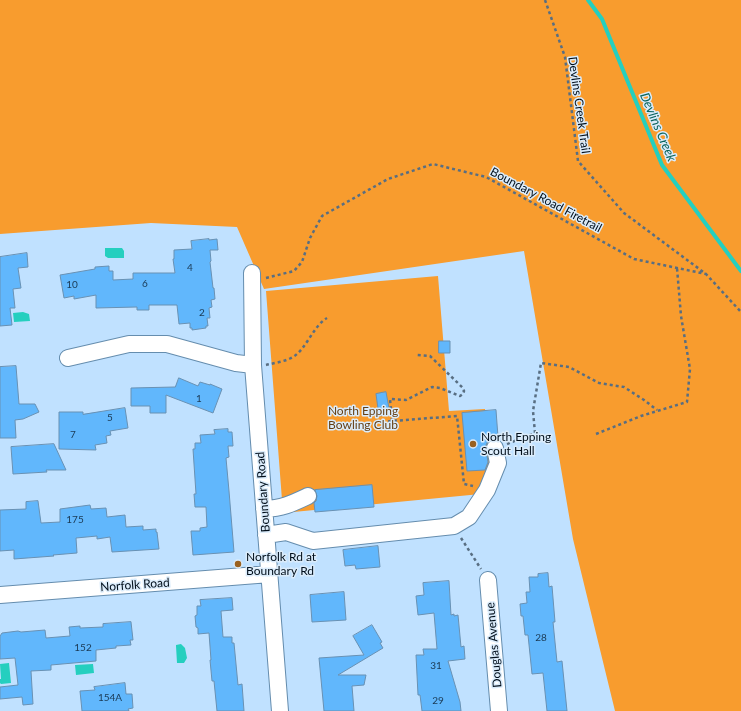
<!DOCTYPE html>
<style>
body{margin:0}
canvas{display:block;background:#c0e1ff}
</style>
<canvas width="741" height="711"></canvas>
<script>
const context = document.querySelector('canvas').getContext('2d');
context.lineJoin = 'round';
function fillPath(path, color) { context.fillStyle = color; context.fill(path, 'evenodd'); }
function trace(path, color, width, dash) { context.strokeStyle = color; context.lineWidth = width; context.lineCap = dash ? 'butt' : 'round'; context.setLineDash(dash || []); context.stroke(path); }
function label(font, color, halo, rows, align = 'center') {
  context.font = font + ' Lato,sans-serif'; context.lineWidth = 3; context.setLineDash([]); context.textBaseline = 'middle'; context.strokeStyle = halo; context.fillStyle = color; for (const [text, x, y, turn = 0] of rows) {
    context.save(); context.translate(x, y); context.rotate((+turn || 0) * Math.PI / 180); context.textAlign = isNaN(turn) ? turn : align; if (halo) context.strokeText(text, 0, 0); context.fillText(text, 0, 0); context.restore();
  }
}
const green = new Path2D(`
 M0 0H741V711H615L573 539 524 251 264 289 237 227 151 223 0 234Z
 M438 276 449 411 485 409 491 493 283 513 266 291Z`);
const water = new Path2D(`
 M105 248H122L124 251V258H108L105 256Z
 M23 312 29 314 30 321 14 322 13 313Z
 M181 644 185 648 187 658 184 663H177L176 646V645Z
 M9 663 11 683 1 684 0 683V679H1L0 664Z
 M93 664 94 673 76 675 75 665Z`);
const stream = new Path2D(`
 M588 0 602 19 662 165 741 271`);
const building = new Path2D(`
 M209 239V240L217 239 218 250H210L211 261 210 262 213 288H214L215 299 211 300 212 307 209 308 210 318H207L208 326H206V328L192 330V328H190V323L179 324 177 305H149V310H137V307L96 308V295L74 299V296L64 298 60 275 95 269V267L109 266V271H113V280L133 279V273H175L173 259H174V250L192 249 191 241Z
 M27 253 28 267 18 268 21 288 13 289 15 308H10L12 325 0 326V257Z
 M439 341H450V353H439Z
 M16 366 19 404H35L39 412 23 419 15 420 16 438H0V367Z
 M179 378 198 386 200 382 210 385V384L222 389 213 413 166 395V413H150V406H131V388L175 387Z
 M386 392 390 414 379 416 376 394Z
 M125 408 128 428 110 431 111 435 106 436 107 443 95 445 96 450 59 449V412H83V414Z
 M496 410 498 437H491L492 439 488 441 486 445V450L488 462 485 470 467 471 462 413Z
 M228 429V432H232L233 446H228L229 457 226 458 229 491 234 552 193 555 191 531H200V528L207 527 206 507H195L194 494H196L193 449H195V443H201L200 435 215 434 214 430Z
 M54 444 66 470H46L47 472 13 474 11 447Z
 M372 485 374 507 315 512 314 503 316 501 317 496 315 490Z
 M38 501 41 523 60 522V509L90 505 91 509 106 508 107 517 125 515 126 527 143 526V530L156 529V532H157L159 549 112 552 110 537 97 539V536L76 538 77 553 53 555 54 556 14 559V550L0 551V510L26 509V502Z
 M378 546 380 567 356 569 355 565 345 566 343 550Z
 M548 573 549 587 552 586 555 622H553L557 662 562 661 567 711H547L543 673 532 674 528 635H525L523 616H521L520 604 527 603 526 592H530L529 577H538V574Z
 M449 581 451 615 454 614V616L458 615 461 647 464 646 465 659 448 661 460 702 461 711H422L420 695H418L416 655H424L423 649H437L434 613 418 615 416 596 424 595 423 583Z
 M344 592 346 620 312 622 310 595Z
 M232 598 233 610 221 611 223 637H232V643H234L238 685 242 684 244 711H217L214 681H212L210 660H211L209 633 198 634V628L196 627 195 616 197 615V606H201L200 600Z
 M131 622 133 640H130L131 645 116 646V648L96 650V661L51 665V670L31 671 33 704 23 705 22 697 0 699V687L18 685 15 658 0 659V636L2 633 18 631 21 632 45 630 46 638 70 636 69 627 80 626V628L103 627V624Z
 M372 625 382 642 380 643 383 648 338 675H366L364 685 352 686 354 711H324L319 658 364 655 353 636Z
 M125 683 126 694H132L133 708 128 709 129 711H82L80 691 95 690 94 687Z`);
const path = new Path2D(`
 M545 0 565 57 578 161 624 213 706 274 741 312
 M266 278 294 271 302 262 310 238 322 216 388 179 433 164 486 177 634 259 706 274
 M266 365C274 363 283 362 291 358 306 351 312 327 327 318
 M392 421 390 399 406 400 432 387 440 388 460 396 463 394 464 391 463 388 430 356 417 355
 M382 422 392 421 457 416 464 484 473 486
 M596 434 641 416 687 402 690 369 681 316 677 268
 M507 444 535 433 533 411 541 363 569 367 599 383 624 387 644 400 657 410
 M461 538 481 569`);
const minor = new Path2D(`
 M252 273 253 365 280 711
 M68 358 129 344H167L236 363 253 365
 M264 509C283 508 291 504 308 496
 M266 535 286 532 313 541 454 526 469 517 487 490 498 463 495 448
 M488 580 499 711
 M0 595 270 574`);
const markers = [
 [473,444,4,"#9a611f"],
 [238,564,4,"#9a611f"]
];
const numberNames = [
 ["4",190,268],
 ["6",145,284],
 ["10",72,285],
 ["2",202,313],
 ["1",199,399],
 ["5",110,418],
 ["7",73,435],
 ["175",75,520],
 ["28",541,638],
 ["152",83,648],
 ["31",436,666],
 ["154A",110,698],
 ["29",438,701]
];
const streetNames = [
 ["Devlins Creek Trail",579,105,82],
 ["Boundary Road Firetrail",546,200,28],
 ["Boundary Road",263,492,-94],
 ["Norfolk Road",135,585,-4],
 ["Douglas Avenue",494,645,-95]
];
const parkNames = [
 ["North Epping",363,411],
 ["Bowling Club",363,425]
];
const poiNames = [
 ["North Epping",481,437],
 ["Scout Hall",481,451],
 ["Norfolk Rd at",246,557],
 ["Boundary Rd",246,571]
];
const waterNames = [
 ["Devlins Creek",658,127,67]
];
fillPath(green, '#f89c2e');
fillPath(water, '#25cfbf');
trace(stream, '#25cfbf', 4);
fillPath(building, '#61b7fc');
trace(building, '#6991b3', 1);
trace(minor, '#658dae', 18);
trace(path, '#586e82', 2.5, [3, 3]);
trace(minor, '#fff', 16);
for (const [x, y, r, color] of markers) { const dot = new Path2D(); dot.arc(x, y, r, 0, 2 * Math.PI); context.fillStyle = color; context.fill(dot); trace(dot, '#dbecfb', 1.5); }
label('10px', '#1a3953', null, numberNames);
label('12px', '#020f1b', '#dbecfb', streetNames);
label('12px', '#653f14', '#dbecfb', parkNames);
label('12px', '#020f1b', '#dbecfb', poiNames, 'left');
label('italic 13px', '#0a645b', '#dbecfb', waterNames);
</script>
